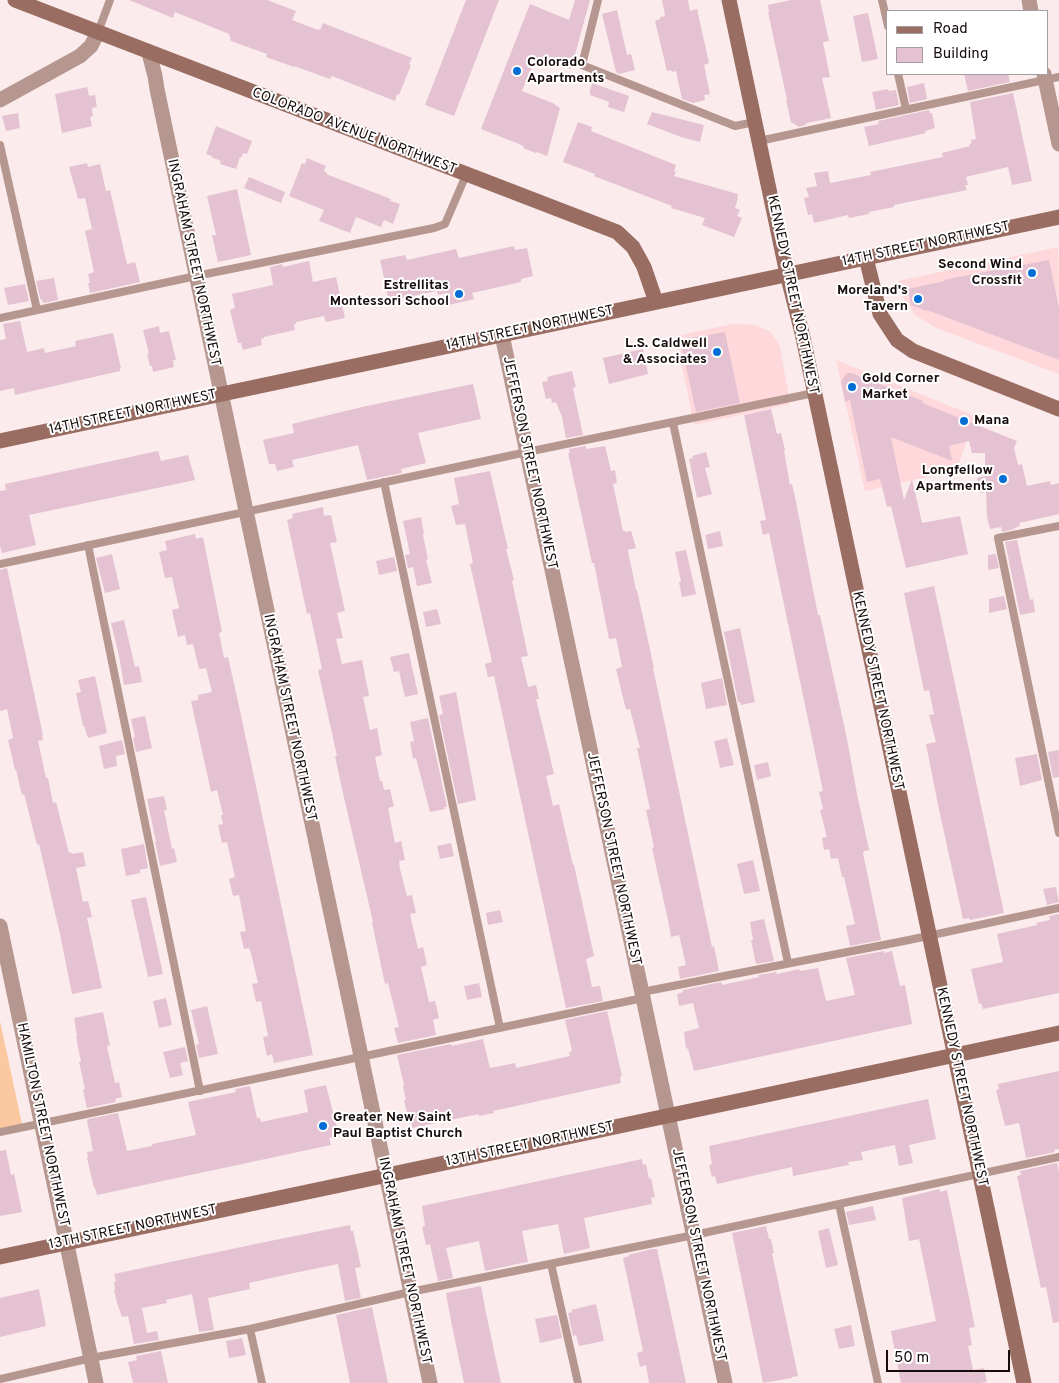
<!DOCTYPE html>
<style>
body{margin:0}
#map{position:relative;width:1059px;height:1383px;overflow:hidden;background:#fbebec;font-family:Overpass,sans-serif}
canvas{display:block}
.legend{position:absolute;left:886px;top:10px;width:162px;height:65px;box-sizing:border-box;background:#fff;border:1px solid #a29d9e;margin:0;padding:6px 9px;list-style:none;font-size:15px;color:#170b0c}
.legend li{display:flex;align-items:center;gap:10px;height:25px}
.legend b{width:25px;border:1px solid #a29d9e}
.scale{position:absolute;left:886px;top:1350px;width:124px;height:22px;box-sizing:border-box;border:2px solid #170b0c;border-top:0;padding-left:6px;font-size:15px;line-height:18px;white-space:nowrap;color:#170b0c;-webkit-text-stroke:4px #fff;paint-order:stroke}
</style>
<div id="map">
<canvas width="1059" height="1383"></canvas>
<ul class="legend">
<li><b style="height:6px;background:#996d61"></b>Road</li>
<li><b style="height:14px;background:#e4c2d2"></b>Building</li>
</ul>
<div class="scale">50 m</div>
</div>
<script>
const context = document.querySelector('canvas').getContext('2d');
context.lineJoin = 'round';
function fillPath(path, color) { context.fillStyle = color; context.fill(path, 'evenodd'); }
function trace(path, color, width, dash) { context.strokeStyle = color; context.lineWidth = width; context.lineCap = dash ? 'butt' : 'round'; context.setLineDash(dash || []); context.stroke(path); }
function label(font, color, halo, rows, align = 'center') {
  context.font = font + ' Overpass,sans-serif'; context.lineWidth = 4; context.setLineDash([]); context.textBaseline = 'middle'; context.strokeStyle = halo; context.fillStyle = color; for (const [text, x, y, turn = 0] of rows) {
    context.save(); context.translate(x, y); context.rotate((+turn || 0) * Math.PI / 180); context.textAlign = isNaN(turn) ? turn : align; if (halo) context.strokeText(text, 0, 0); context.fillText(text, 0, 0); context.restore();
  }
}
const built = new Path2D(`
 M1058 247 1059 374 936 328 915 315 903 297 898 281Z
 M733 324 756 325 771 332 780 346 790 404 694 425 676 336Z
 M836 360 975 416 957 470 865 491Z`);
const green = new Path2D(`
 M0 1021 22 1124 0 1129Z`);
const building = new Path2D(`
 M129 0H267L296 11 292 20 318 30V29L320 30 323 23 412 58 409 64 411 65 399 95 397 94 395 101 332 76 330 79 294 66V67L266 57 267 54 231 41 229 34 175 12 173 18Z
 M466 0H499L454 116 425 105Z
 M575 0H590L571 69 535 59 522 91 555 104V105L560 108 547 156 537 152 536 153 523 148 524 146 481 129 530 4 569 20Z
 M662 0H688L690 11 697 9 709 63 704 65 710 94 704 95 705 100 693 103 682 99 676 71 672 72 671 70 667 71 655 21 660 19V17L665 16Z
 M791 0H820L829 41 823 42 830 77 822 78 831 118 807 123 805 125 799 127 791 122 786 100H787L768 12H769L768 5Z
 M617 10 627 55 631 54 635 70 619 74 616 72 602 14Z
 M868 13 878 59 862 62 853 16Z
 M964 74H1008L1010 82 968 91Z
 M592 83 629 96 624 112 608 107 609 102 590 95V90Z
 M924 83 927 99 910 103 907 87Z
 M87 87 89 96 95 95 97 107 92 108 93 116 90 117 92 126 62 133 55 94Z
 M888 89 889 91 896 90 899 105 876 110 872 92Z
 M1013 93 1032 181 1012 185 1008 167 966 177 968 185H965L967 190 894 205V207L869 212V214L849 218 848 215 814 223 812 214 808 215 804 198 809 197 806 188 817 186 814 173 828 171 830 183 871 175 870 172 943 157 942 153 970 146 969 144 972 143 971 140 976 139 970 102Z
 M929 110 930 113H932L935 128 925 131 926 133 869 146 864 127 879 124 878 121Z
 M652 112 704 125 700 142 681 137 647 124Z
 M18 113 20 128 6 131 2 116Z
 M578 122 592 127 591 131 676 165 674 171 676 172 674 176 738 194 737 197 738 198 735 208 740 210 737 216 742 218 734 237 702 225 705 218 671 208 672 206 594 176 595 174 563 162Z
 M216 126 252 141 247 154 243 153 241 158 240 157 236 169 220 164 221 161 211 157 212 156 206 154Z
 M307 158 326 166 324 171 327 173 326 174 391 199 390 201 400 204 393 224 384 220 381 227 356 217 350 233 319 221 324 210 289 196 302 163 305 164Z
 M87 163 88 167 100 164 106 191 110 190 127 264 135 262 140 282 90 293 88 283H90L88 274 94 272 85 231 92 229 85 198 78 199 69 167Z
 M249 177 285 192 281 203 244 188Z
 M237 189 251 255 218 262 212 235H216L207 196Z
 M514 246 515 250 527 248 533 276 521 279V282L472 293 474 299 449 305 447 293 438 295 437 291 389 301 380 260 405 255 407 260 456 249 459 258Z
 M1049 260 1059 308V360L927 310 926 311 911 305 908 289 944 281V280L958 277Z
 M309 261 313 282 336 277 345 318 326 322 324 316 296 322V324H294L295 330 264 337V338L261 339 262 345 243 350 241 343H238L230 310 235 308 232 294 273 285 270 267 282 264 283 267Z
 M54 278 58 300 44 303 40 298 36 281Z
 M25 284 29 301 8 305 4 288Z
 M20 321 27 352 44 348 45 353 76 346 75 341 113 333 121 368 120 369V371L15 395 14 388 0 391V340L6 339 3 324Z
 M159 326 160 333 169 331 176 360H173L174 367 153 372 152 366H150L147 354H149L143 330Z
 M725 332 740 403 696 412 680 340Z
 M643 349 648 374 609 384 603 358Z
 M572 371 576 387 573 388 575 398 583 435 566 438 562 417 556 402 552 403 551 398 546 399 542 382 548 381 547 377Z
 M848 373H851L923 401 922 403 1017 441 1014 448 1018 465 1022 464 1027 486 1050 481 1051 485 1059 483V514L1019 523 1020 526 1014 528V529L1002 532 1001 527 990 529 987 517 986 492 981 493 977 478 985 476V453H972L969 441 949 446 952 461 891 437 904 500 912 479 922 523 960 516 968 554 906 568 891 506 887 507 880 479 867 482 850 400 845 402 841 382 845 375Z
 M473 384 481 419 418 433 426 463 401 469 402 473 367 480 358 445 292 460 294 467 277 471 275 464H269L263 440 294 433 292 424 362 407Z
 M771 409 777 434 781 433 785 450 784 451 790 485 792 484 796 502 818 615H820L847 739 857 794 869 850 864 851V852L863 853 881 940 850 946 846 926 855 924 844 877H842L838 858 831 859 829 849 824 850 822 838 827 837 820 810 823 809 819 792 823 791 769 533 763 535 760 521 766 520 744 415Z
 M586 446V449L605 446 611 471 615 470 617 483 613 484 623 531H625V532L631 531 636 548 628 550V551L636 590H637L654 668H653L712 947 714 946 719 971 680 979 678 967 686 965 679 935 671 937 669 925 652 848 654 847 646 810 650 809 637 748H640L630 709 626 710 616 669 622 667 616 638 609 639 594 563H592L568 453H570L569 449Z
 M158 451 161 461 188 455 195 480 29 515 36 545 2 553 0 546V491L6 490 5 484Z
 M706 452 710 467 705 468 712 494 697 498 689 459 693 458 692 456Z
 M490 471 508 549H506L514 580 512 581 528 656 521 657 528 687 536 685 539 699H536L554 774 546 776 553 806 559 804 573 865H574L594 956 586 959 592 987 600 986 603 1001 566 1008 494 676 488 677 485 664 492 662 470 564 473 563 465 524 456 525 451 506 459 504 454 478Z
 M323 507 324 516 331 515 337 542 330 543 345 611 337 613 343 638 336 639 342 664 362 660 369 696 363 697 370 730 377 728 382 755 375 757 380 781H382L384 790 390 789 392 798 394 806 388 808 395 843 401 841 405 860 399 861 400 869 407 896 412 895 416 913 410 914 418 949 423 947 427 965 421 967 429 1002 435 1001 439 1018 433 1020 436 1035 398 1043 394 1028 399 1027 388 983 385 984 383 975 372 922H373L342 789 335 756H337L318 670 322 669 310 613 307 614 287 520 293 518 292 514Z
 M421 517 424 534 423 535 428 559 426 560 432 583 417 586 413 567 408 568 405 555 410 554 403 521Z
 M720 531 723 546 708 549 705 535Z
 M195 534 196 539 203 537 222 632 219 633 224 658 228 657 239 706 313 1055 274 1063 272 1054 267 1056 263 1037 268 1036 261 1001 256 1002 252 984 258 983 252 957 249 948 244 949 242 941 240 932 246 931 239 895 233 896 229 879 235 877 227 842 222 843 218 825 223 824 221 815H223L217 790 211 792 191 701 198 700V695L212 692 206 668 199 669 193 644 187 645 185 635 178 637 172 610 179 608 172 577 165 578 159 552 167 550 165 541Z
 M1017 540 1030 600 1033 599 1035 612 1020 615 1005 542Z
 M686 550 696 594 682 597 679 582H681L675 552Z
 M112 554 120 589 105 593 96 558Z
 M996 554 999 568 988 570V555Z
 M394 557 397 571 379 575 376 561Z
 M7 568 43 735H42L43 740 38 741 46 778H48L53 803 56 802 69 853 71 852 72 854 83 852 86 866 76 868 83 902 88 901 92 917 87 918 102 988 72 994 60 934 39 844 37 845 24 794 22 795 16 770H15L8 740 13 738 7 709 0 711V570Z
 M934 586 1004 913 970 920 969 918 963 919 938 805 926 744 936 742 929 715 934 714 929 690 924 691 904 593Z
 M1004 596 1007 609 989 613V599Z
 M437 609 441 624 426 627 423 612Z
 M124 620 135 667 139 666 142 682 124 685 119 656 111 623Z
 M740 628 755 702 741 705 740 702H738L724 632Z
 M409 653 418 694 405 697 399 671 394 672 390 657Z
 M95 676 107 733 88 738 84 726H83L76 693 81 692 78 680Z
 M722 678 727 705 706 709 701 683Z
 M456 692 476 800 458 804 439 715 443 714 439 696Z
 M145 716 152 748 136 752 133 738 135 737 131 719Z
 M428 718 447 807H444L445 809 430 812 416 758 413 759 410 742 414 741 410 722Z
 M727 738 734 765 720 768 714 741Z
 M122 740 125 754 116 756 117 766 104 769 99 746Z
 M1059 750V777L1053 778 1048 752Z
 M1037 754 1042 780 1020 786 1015 758Z
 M768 762 771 776 757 780 754 765Z
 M164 796 167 810H164L172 849 174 848 177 862 160 866 155 842H156L147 799Z
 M451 843 454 856 440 859 437 846Z
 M144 844 148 868 140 870V873L126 876 121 849Z
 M753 860 760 891 744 894 737 864Z
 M1056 887 1059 902 1047 905 1043 889Z
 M146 897 163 974 148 977 131 900Z
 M500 910 503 922 488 925 486 913Z
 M1059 914V993L983 1009 981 1003 979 1004 971 969 1003 962 997 934 1037 925 1036 923 1050 920 1049 916Z
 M764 919 774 961 756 964 751 940H753L750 922Z
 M884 951V953L892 951 900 986 905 985 912 1024 694 1071 688 1049 686 1048 684 1032 699 1028 693 1003 679 1006 677 994 683 992V990L721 982 722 985 759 977 758 975 776 972 777 974 799 969 800 971 818 968 826 1001 855 995 846 958Z
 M479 983 482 997 467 1000 464 986Z
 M166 998 172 1025 159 1028 153 1001Z
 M207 1006 218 1054 199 1058 196 1045 199 1044 191 1010Z
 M607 1011 622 1076 620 1077 621 1083 493 1111 494 1113 479 1116V1114L412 1128 411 1121H409L404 1100H406L403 1086 404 1085 397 1055 451 1044 452 1046 483 1039 490 1068 515 1063 516 1068 570 1056 569 1052 572 1051 565 1020Z
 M103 1012 110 1045 107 1046 115 1083 119 1082 122 1097 115 1099 116 1102 87 1108 83 1090 85 1089 79 1062H81L76 1037 77 1036 74 1018Z
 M185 1047 188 1061 180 1063 183 1075 170 1078 163 1052Z
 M1059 1071V1149L1054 1150 1055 1152 1026 1158 1019 1123 1005 1126 996 1090 999 1089 998 1084Z
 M326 1085 339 1136 329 1138 331 1145 97 1195 95 1188H94L87 1158H88L87 1152 93 1151 87 1120 89 1119 118 1113 127 1151 152 1146V1144L196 1135 188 1102 236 1092 235 1089 250 1086 257 1118H260L261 1122 308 1112 304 1090Z
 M928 1099 936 1139 909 1145 913 1163 899 1166 895 1145 861 1152 863 1160 848 1162 849 1165 793 1176 792 1167 717 1184 715 1176 712 1177 709 1165 712 1164 709 1146Z
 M6 1150 11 1175 14 1174 22 1212 0 1216V1151Z
 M642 1159 643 1165 646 1164 649 1179 651 1178 655 1197 651 1198 652 1204 584 1218 590 1248 564 1254 558 1224 522 1231 528 1262 517 1264 485 1271 479 1241 446 1248 453 1278 438 1281 430 1244 426 1245 422 1227 425 1226 422 1206Z
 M1057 1163 1059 1172V1322L1053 1323 1046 1287 1041 1288 1017 1176 1021 1175 1020 1171Z
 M940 1189V1192L947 1190 975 1327 969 1328 972 1345 968 1346 973 1370 984 1368 987 1382 980 1383H901L891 1331 936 1321 919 1239 909 1241 902 1198Z
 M873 1206 876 1220 849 1225 846 1212Z
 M350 1225 351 1231H353L361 1267 355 1268 361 1298 345 1301 338 1264 294 1273 249 1283 250 1289 208 1298 214 1330 199 1332 192 1294 166 1300 167 1303 142 1308 147 1333 157 1331 159 1340 134 1344 128 1316 122 1317 117 1303 114 1290 115 1289 114 1282 116 1281 114 1274 260 1243Z
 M766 1226 769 1239H771L774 1253H772L798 1376 792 1377V1378L763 1383 732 1233Z
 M829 1228 838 1265 826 1268 818 1231Z
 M652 1249H657L686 1383H649L646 1365 640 1367 637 1353 643 1351 623 1258 629 1256 628 1255Z
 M481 1286 486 1313 501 1383H464L451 1321 446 1293Z
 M39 1289 46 1326 0 1337V1298Z
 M596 1304 604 1341 579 1346 576 1335 573 1336 568 1313 572 1312 571 1310Z
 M372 1307 388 1383H350L336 1315Z
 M557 1315 562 1338 540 1343 535 1319Z
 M851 1325 855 1346 839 1349 834 1329Z
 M242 1338 246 1355 229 1358 226 1341Z
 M161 1351 168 1383H133L128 1362 137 1360 136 1356Z`);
const lane = new Path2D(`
 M598 0 582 65 735 126 755 122
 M882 0 888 26
 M98 32 110 0
 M898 74 906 109
 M759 141 1059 77
 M0 145 37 310
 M0 318 196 276 434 228 445 224 466 175
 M673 423 788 963
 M384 482 500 1028
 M1059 526 998 538 1059 833
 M88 545 200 1091
 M0 564 527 452 814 393
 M642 992 909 940 1059 908
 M0 1132 643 998
 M839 1204 878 1383
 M551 1264 578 1383
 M250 1329 262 1383
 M0 1379 91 1358 250 1329 410 1292 694 1235 1059 1157`);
const street = new Path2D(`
 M1029 0 1031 11
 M149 53 155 76 157 89 430 1383
 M1044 74 1059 144
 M0 100 80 56 91 46 98 32
 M502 335 725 1383
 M0 926 96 1383`);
const secondary = new Path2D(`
 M15 0 617 232 633 247 644 267 656 302
 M729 0 787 274 802 333 1024 1383
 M866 258 880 314 897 340 913 351 1059 409
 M0 441 1059 217
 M0 1257 1059 1033`);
const markers = [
 [517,71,5,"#026ed5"],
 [1032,273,5,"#026ed5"],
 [459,294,5,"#026ed5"],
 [918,299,5,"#026ed5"],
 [717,352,5,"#026ed5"],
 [852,387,5,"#026ed5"],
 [964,421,5,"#026ed5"],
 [1003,479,5,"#026ed5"],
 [323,1126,5,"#026ed5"]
];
const poiNames = [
 ["Colorado",527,63,"left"],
 ["Apartments",527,79,"left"],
 ["Second Wind",1022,265],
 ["Crossfit",1022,281],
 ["Estrellitas",449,286],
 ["Montessori School",449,302],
 ["Moreland's",908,291],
 ["Tavern",908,307],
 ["L.S. Caldwell",707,344],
 ["& Associates",707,360],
 ["Gold Corner",862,379,"left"],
 ["Market",862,395,"left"],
 ["Mana",974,421,"left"],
 ["Longfellow",993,471],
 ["Apartments",993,487],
 ["Greater New Saint",333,1118,"left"],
 ["Paul Baptist Church",333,1134,"left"]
];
const streetNames = [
 ["COLORADO AVENUE NORTHWEST",354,132,21],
 ["14TH STREET NORTHWEST",926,245,-12],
 ["INGRAHAM STREET NORTHWEST",193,263,78],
 ["KENNEDY STREET NORTHWEST",792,295,78],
 ["14TH STREET NORTHWEST",530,329,-12],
 ["14TH STREET NORTHWEST",133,413,-12],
 ["JEFFERSON STREET NORTHWEST",529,463,78],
 ["KENNEDY STREET NORTHWEST",877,691,78],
 ["INGRAHAM STREET NORTHWEST",289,718,78],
 ["JEFFERSON STREET NORTHWEST",613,859,78],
 ["KENNEDY STREET NORTHWEST",961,1087,78],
 ["HAMILTON STREET NORTHWEST",42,1125,78],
 ["13TH STREET NORTHWEST",530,1145,-12],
 ["13TH STREET NORTHWEST",133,1228,-12],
 ["JEFFERSON STREET NORTHWEST",698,1255,78],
 ["INGRAHAM STREET NORTHWEST",404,1261,78]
];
fillPath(built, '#ffd8dc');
fillPath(green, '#fcc8a2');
fillPath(building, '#e4c2d2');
trace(lane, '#b6978f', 8);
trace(street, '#b6978f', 15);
trace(secondary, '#996d61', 15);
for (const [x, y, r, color] of markers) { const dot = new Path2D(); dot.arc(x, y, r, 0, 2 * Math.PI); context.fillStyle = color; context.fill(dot); trace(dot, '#fff', 2); }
label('bold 14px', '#170b0c', '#fff', poiNames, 'right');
label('14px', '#170b0c', '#fff', streetNames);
</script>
